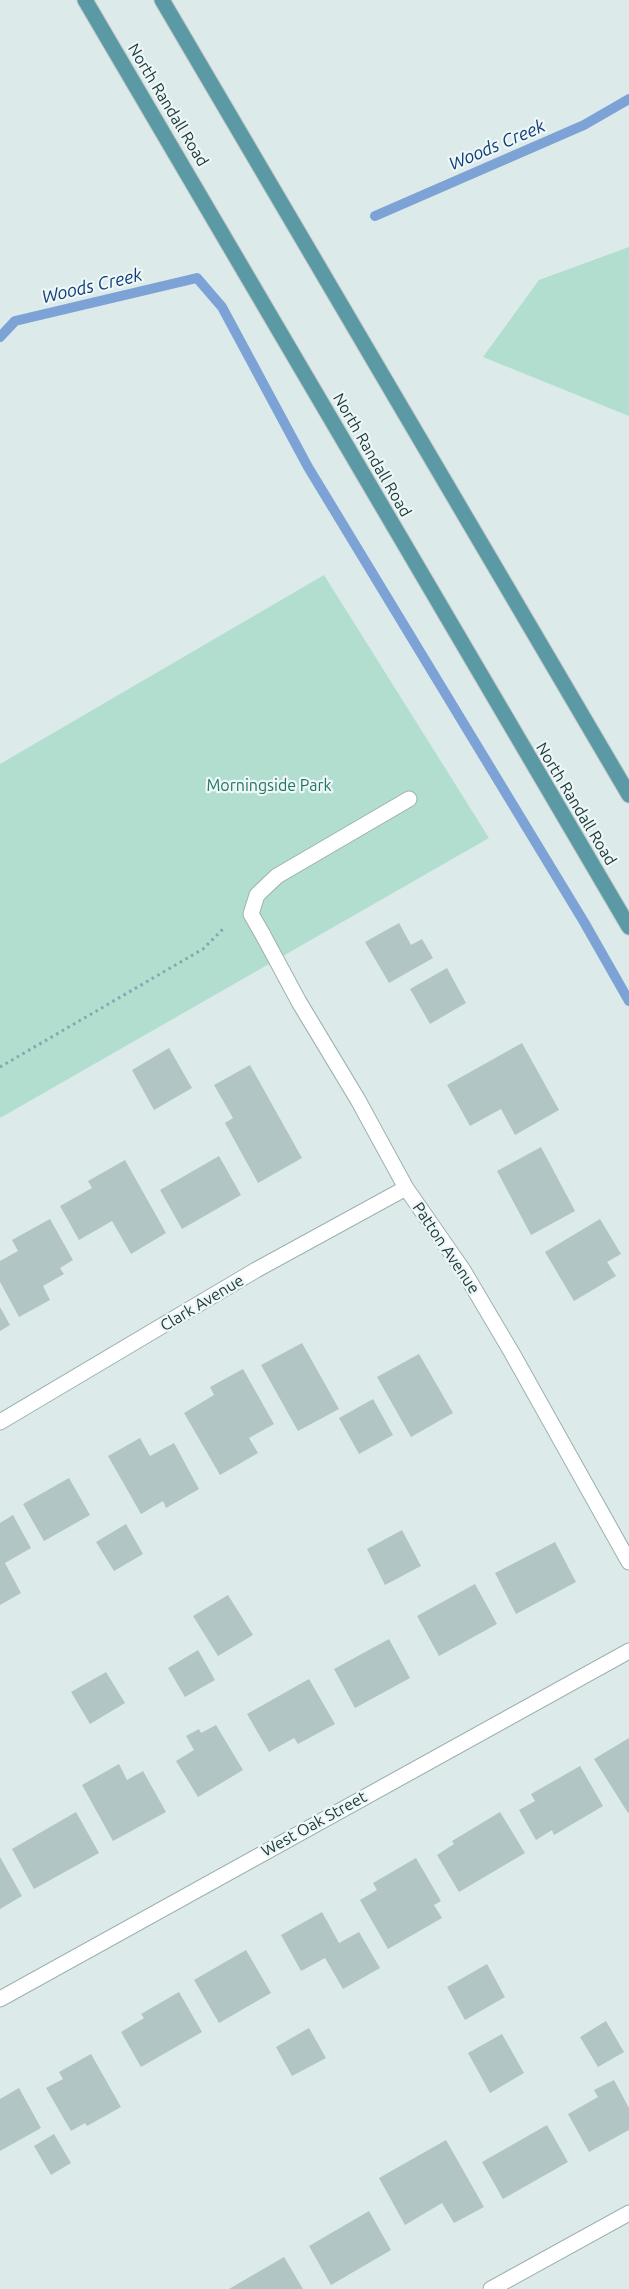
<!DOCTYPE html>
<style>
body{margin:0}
canvas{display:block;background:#dceaea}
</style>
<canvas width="629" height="2289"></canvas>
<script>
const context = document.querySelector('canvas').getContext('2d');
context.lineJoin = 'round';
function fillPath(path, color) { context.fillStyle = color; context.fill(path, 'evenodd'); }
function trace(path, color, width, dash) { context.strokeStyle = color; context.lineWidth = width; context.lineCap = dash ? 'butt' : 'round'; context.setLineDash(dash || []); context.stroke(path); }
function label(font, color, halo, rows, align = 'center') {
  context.font = font + ' Ubuntu,sans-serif'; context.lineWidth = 4.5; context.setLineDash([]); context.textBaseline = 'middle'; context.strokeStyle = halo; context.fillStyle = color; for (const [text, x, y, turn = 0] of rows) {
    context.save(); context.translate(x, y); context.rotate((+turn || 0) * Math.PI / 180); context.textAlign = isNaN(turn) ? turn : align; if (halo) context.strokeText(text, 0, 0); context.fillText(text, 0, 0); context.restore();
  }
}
const green = new Path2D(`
 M629 247V416L483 357 539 280Z
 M324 575 489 838 0 1118V764Z`);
const stream = new Path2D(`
 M375 216 584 125 629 99
 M0 337 15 321 197 278 222 307 308 467 584 922 629 1001`);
const building = new Path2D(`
 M399 923 411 945 422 939 433 958 389 983 365 942Z
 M447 968 466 1003 430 1024 410 989Z
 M522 1043 559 1110 515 1135 501 1109 470 1126 447 1085Z
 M169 1048 192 1088 154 1110 132 1070Z
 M250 1065 302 1158 258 1183 225 1123 233 1118 214 1085Z
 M541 1147 575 1211 531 1235 497 1171Z
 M219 1156 241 1195 182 1229 160 1190Z
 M125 1160 166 1233 131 1254 112 1221 79 1240 60 1206 92 1188 88 1181Z
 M50 1219 73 1260 60 1268 64 1274 43 1286 50 1300 19 1317 0 1282V1261L18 1251 12 1240Z
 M600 1219 621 1254 607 1262 616 1276 574 1301 545 1252Z
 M0 1307 10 1325 0 1331Z
 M302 1343 339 1409 298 1431 261 1365Z
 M419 1354 453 1413 411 1437 377 1377Z
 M243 1369 274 1424 249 1438 258 1453 220 1475 184 1413 214 1395 210 1387Z
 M373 1399 393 1435 359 1454 339 1418Z
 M140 1438 150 1456 174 1443 199 1489 166 1508 163 1501 141 1514 108 1456Z
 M69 1478 90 1515 44 1541 23 1504Z
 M13 1515 31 1548 5 1563 21 1593 0 1605V1523Z
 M126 1524 143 1554 114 1571 96 1542Z
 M402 1530 421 1566 385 1585 367 1549Z
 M555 1542 576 1582 516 1614 495 1573Z
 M475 1584 497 1624 439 1656 417 1616Z
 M228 1595 253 1635 218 1656 193 1616Z
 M389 1639 410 1678 355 1708 334 1669Z
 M198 1650 215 1680 185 1697 168 1668Z
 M106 1672 125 1703 90 1724 71 1692Z
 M309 1679 335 1724 298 1744 294 1738 269 1752 247 1714Z
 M216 1725 243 1770 198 1797 176 1761 194 1750 186 1736 199 1729 201 1733Z
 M629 1738V1812L628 1813 594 1759Z
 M119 1764 127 1780 143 1771 166 1812 113 1841 82 1785Z
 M580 1766 603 1806 554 1835 552 1830 536 1840 519 1810 535 1801 531 1794Z
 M76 1812 99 1853 34 1889 12 1849Z
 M500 1812 525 1853 459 1892 437 1855 454 1844 452 1841Z
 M0 1857 22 1896 0 1909Z
 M416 1858 441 1901 434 1905 442 1918 388 1949 360 1900 377 1890 373 1883Z
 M322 1912 339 1943 359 1932 380 1968 343 1989 325 1958 301 1971 281 1935Z
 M246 1950 271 1993 219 2023 194 1980Z
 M487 1964 505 1997 465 2020 447 1987Z
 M179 1992 202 2032 141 2067 121 2032 144 2018 141 2014Z
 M606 2021 624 2052 598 2067 580 2037Z
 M309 2028 326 2058 292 2076 276 2047Z
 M502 2034 524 2073 490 2093 468 2053Z
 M91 2054 121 2107 87 2126 85 2123 71 2131 46 2088 63 2079 59 2072Z
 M614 2080 629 2108V2130L589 2152 568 2114 598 2097 594 2090Z
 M19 2088 41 2128 0 2151V2099Z
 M547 2125 568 2162 503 2199 482 2162Z
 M54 2134 71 2163 51 2175 34 2146Z
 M446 2140 484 2207 454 2223 442 2203 405 2225 379 2178Z
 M369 2211 391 2250 331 2285 309 2246Z
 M284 2257 303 2289H229Z`);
const path = new Path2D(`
 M0 1067 203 949 223 929`);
const service = new Path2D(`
 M263 935 251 914 257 895 277 876 409 799`);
const minor = new Path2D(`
 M263 935 299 1002 358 1100 406 1188 463 1270 512 1353 629 1562
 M0 1422 256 1270 406 1188
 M0 1999 629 1651
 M491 2289 629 2213`);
const primary = new Path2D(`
 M85 0C268 308 446 619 629 927
 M162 0 629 795`);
const streetNames = [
 ["North Randall Road",168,105,59],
 ["North Randall Road",372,455,60],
 ["North Randall Road",576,804,59],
 ["Patton Avenue",446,1248,56],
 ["Clark Avenue",202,1303,-31],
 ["West Oak Street",314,1824,-29]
];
const parkNames = [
 ["Morningside Park",269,786]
];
const waterNames = [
 ["Woods Creek",497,145,-23],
 ["Woods Creek",92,286,-13]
];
fillPath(green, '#b2ded0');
trace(stream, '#7da3d6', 10);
fillPath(building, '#b1c5c4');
trace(service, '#9fb0b2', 17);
trace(minor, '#9fb0b2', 17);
trace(primary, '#c0c7c8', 17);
trace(path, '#79abb1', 3, [2.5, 4]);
trace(service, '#fff', 15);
trace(minor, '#fff', 15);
trace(primary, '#5b99a4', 15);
label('16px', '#1d363a', '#ecf7f6', streetNames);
label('16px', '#237565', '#ecf7f6', parkNames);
label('italic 18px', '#123d7b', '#ecf7f6', waterNames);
</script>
